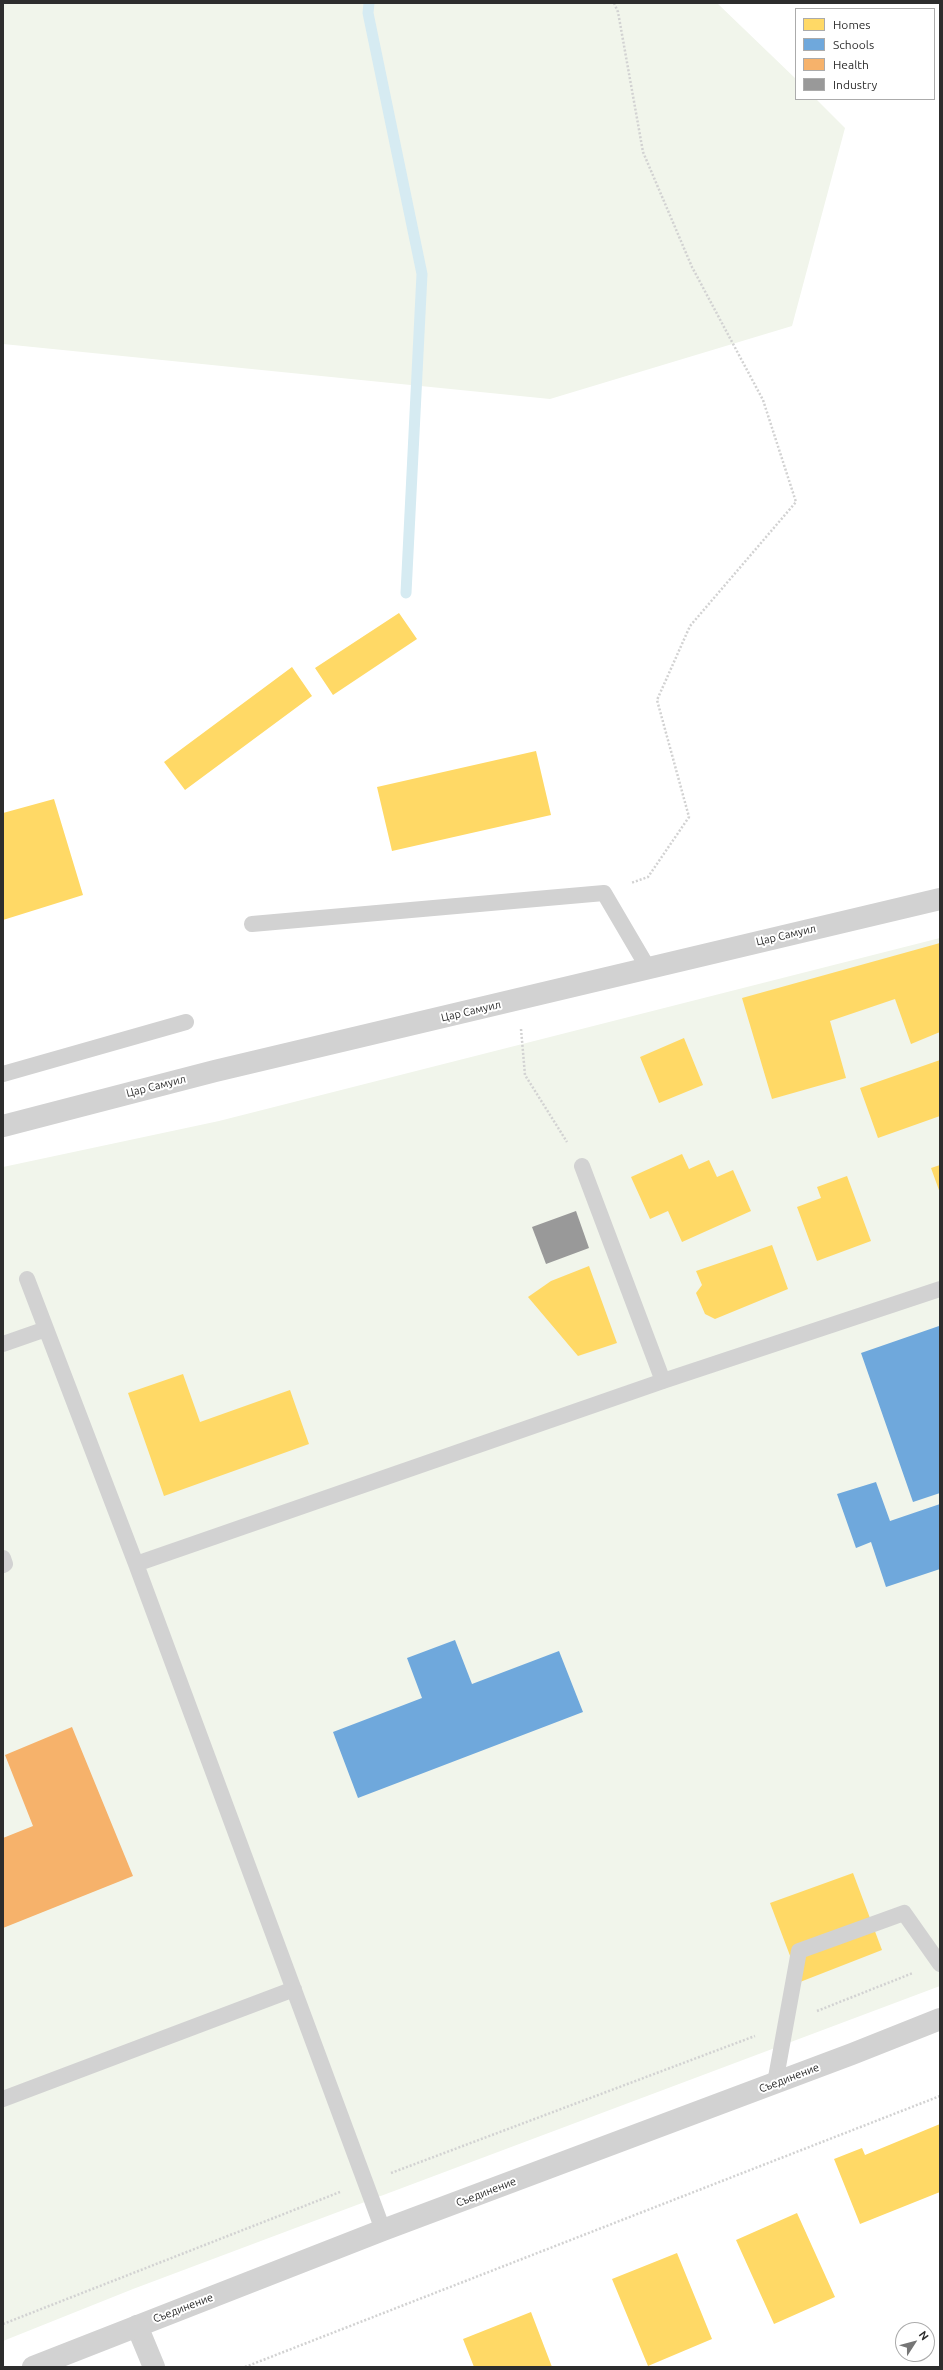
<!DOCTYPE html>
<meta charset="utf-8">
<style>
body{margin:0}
#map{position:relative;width:943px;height:2370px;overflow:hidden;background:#fff;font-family:Ubuntu,sans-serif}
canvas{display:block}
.frame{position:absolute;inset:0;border:4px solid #2d2d2d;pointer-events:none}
.legend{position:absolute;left:795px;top:8px;width:140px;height:92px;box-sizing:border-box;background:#fff;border:1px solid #ababab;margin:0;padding:5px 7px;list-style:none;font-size:12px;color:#2d2d2d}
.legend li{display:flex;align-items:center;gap:8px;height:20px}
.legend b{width:20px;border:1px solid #ababab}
.north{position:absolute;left:895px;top:2322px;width:40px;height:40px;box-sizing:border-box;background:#fff;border:1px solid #ababab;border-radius:50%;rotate:54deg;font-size:11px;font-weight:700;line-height:16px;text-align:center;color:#2d2d2d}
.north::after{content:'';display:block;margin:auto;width:14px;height:18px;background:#767676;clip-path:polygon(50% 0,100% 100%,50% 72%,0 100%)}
</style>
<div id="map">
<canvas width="943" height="2370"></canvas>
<div class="frame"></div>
<ul class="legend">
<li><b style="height:11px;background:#ffd966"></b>Homes</li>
<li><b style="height:11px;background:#6fa8dc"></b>Schools</li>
<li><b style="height:11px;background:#f6b26b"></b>Health</li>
<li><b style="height:11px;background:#999"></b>Industry</li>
</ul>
<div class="north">N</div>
</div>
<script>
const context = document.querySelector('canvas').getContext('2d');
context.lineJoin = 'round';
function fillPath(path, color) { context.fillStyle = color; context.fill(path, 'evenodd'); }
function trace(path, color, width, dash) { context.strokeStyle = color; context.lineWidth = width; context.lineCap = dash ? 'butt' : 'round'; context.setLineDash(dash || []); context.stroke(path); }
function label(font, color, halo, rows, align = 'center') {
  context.font = font + ' Ubuntu,sans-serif'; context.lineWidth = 4; context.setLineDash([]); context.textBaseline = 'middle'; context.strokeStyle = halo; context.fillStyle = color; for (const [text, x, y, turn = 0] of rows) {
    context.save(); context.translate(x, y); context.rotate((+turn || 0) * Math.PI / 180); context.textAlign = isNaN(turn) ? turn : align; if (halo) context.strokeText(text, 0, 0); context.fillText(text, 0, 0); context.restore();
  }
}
const green = new Path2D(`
 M3 3H717L796 79V99H816L845 128 792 326 550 399 3 344Z
 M940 938V1986L133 2289 3 2341V1167L219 1121Z`);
const homes = new Path2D(`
 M399 613 417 639 333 695 315 668Z
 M292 667 312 696 185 790 164 762Z
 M536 751 551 815 392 851 377 787Z
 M54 799 83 895 3 920V813Z
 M940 943V1032L911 1044 895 999 830 1021 846 1078 772 1099 742 998Z
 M684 1038 703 1085 659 1103 640 1057Z
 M940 1060V1116L878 1138 860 1088Z
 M682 1154 689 1169 709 1160 717 1177 733 1170 751 1211 682 1242 668 1211 650 1219 631 1177Z
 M940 1165V1193L931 1168Z
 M847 1176 871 1241 817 1261 797 1207 821 1198 817 1187Z
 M772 1245 788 1289 715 1319 705 1314 696 1293 702 1285 696 1271Z
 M589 1266 617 1343 578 1356 528 1297 551 1281Z
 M183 1374 200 1422 290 1390 309 1444 164 1496 128 1393Z
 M853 1873 882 1950 800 1982 770 1903Z
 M940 2124V2192L860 2224 834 2159 862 2148 865 2155Z
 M797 2213 835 2297 774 2324 736 2240Z
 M677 2253 712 2339 648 2366 612 2279Z
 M531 2312 552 2367H474L463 2339Z`);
const schools = new Path2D(`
 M939 1326 940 1493 913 1502 861 1353Z
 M876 1482 890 1521 940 1504V1569L886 1587 871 1542 856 1548 837 1494Z
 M455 1640 472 1684 559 1651 583 1712 358 1798 333 1732 422 1698 407 1658Z`);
const health = new Path2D(`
 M72 1727 133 1876 3 1928V1838L33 1826 5 1755Z`);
const industry = new Path2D(`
 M576 1211 589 1248 546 1264 532 1227Z`);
const stream = new Path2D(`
 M369 3 368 13 422 274 406 593`);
const path = new Path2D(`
 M614 3 618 12 643 152 692 267 763 400 796 502 690 626 657 700 689 817 648 877 631 883
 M521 1029 525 1075 567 1142
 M817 2011 913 1973
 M391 2173 755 2036
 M3 2324 340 2192
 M245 2367 940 2096`);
const service = new Path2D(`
 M252 924 604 893 648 968
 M3 1074 186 1022
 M582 1166 663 1381
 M27 1279 136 1564 383 2230
 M3 1344 46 1329
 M3 1558 5 1564 3 1565
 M136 1564 663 1381 940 1289
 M775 2083 799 1951 904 1913 940 1964
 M3 2099 294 1989`);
const minor = new Path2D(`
 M3 1126 215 1071 940 899
 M137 2326 154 2367`);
const tertiary = new Path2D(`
 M33 2367 383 2230 852 2054 940 2019`);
const streetNames = [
 ["Цар Самуил",786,935,-13],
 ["Цар Самуил",471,1011,-13],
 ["Цар Самуил",156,1086,-14],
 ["Съединение",789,2078,-21],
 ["Съединение",486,2192,-21],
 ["Съединение",183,2308,-21]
];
fillPath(green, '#f1f5eb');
fillPath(homes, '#ffd966');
fillPath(schools, '#6fa8dc');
fillPath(health, '#f6b26b');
fillPath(industry, '#999');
trace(stream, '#d6ebf2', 11);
trace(path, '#d2d2d2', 2.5, [2, 2]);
trace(service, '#d2d2d2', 16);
trace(minor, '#d2d2d2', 22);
trace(tertiary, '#d2d2d2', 22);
label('11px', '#2d2d2d', '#fff', streetNames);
</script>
